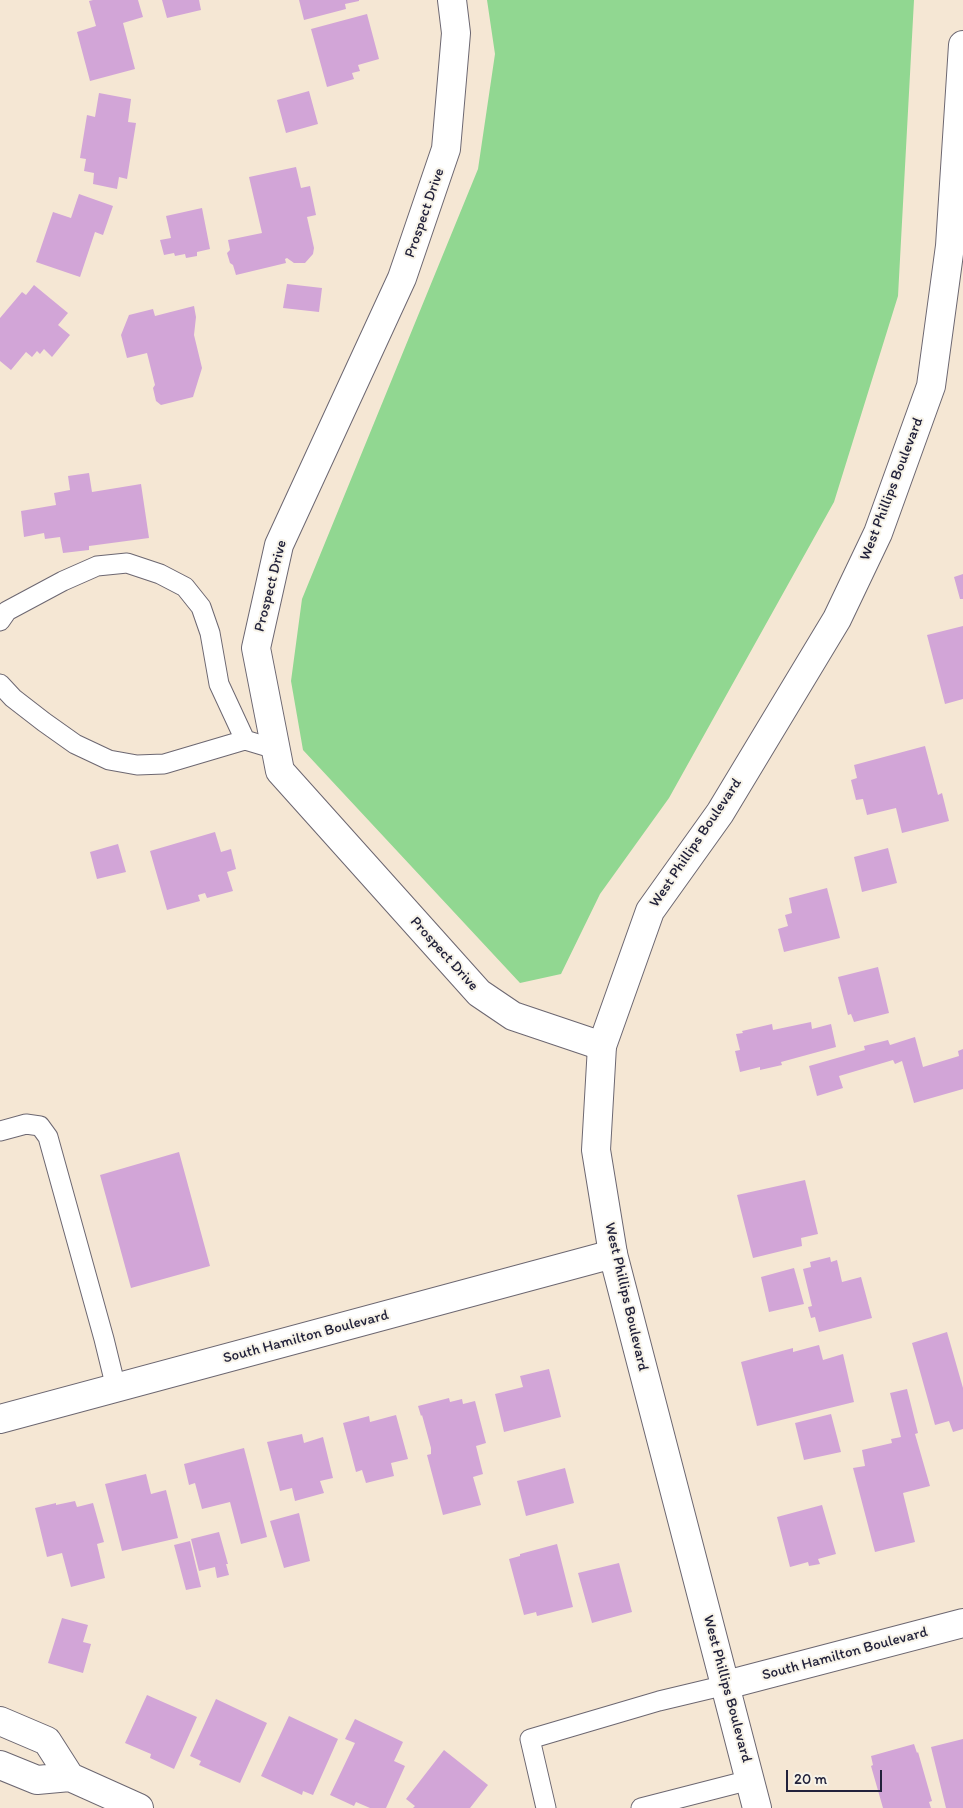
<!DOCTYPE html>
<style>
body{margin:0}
#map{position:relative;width:963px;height:1808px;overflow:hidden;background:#f5e7d4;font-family:Itim,sans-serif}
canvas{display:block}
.scale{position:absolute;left:786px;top:1770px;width:96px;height:22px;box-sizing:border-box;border:2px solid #22223b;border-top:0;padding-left:6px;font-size:15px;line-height:18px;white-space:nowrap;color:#22223b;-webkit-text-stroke:4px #f7f3e8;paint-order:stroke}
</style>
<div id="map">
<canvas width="963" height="1808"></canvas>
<div class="scale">20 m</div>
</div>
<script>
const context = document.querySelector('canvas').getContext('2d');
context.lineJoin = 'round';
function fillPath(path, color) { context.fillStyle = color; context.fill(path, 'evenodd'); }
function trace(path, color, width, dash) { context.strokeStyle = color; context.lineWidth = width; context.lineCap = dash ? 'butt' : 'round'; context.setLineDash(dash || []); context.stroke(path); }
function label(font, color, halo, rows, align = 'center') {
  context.font = font + ' Itim,sans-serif'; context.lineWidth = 4; context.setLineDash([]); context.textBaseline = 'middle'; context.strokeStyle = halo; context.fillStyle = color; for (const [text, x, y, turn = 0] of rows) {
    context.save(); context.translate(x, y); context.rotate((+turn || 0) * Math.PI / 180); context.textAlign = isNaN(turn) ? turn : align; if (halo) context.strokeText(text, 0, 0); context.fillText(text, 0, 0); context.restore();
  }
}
const green = new Path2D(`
 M487 0H914L898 296 834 502 669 798 600 894 561 974 520 983 303 750 291 681 302 599 478 169 495 54Z`);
const building = new Path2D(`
 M93 0H138L143 17 123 23 135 69 90 81 77 32 96 26 89 1Z
 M162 0H199L201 10 167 18Z
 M299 0H359V1L345 4 346 9 304 20Z
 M367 14 379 59 358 65 360 71 352 73 354 79 327 87 311 29Z
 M309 91 318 124 286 133 277 100Z
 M99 93 131 99 128 122 136 123 127 179 119 177 117 189 93 184 94 173 84 171 86 159 80 158 87 115 95 117Z
 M296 167 301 188 310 186 316 215 307 217 314 248 313 254 305 263H294L287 258 285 259 286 263 236 275 233 265 230 263 227 253 230 250 228 240 262 233 249 177Z
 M79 194 113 206 103 235 95 232 80 277 36 262 53 212 71 218Z
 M202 208 210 249 197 252V256L186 258 185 254 175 256 174 253 164 255 160 240 171 238 166 216Z
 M287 284 322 288 319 312 283 308Z
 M34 285 68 313 58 325 70 335 52 357 44 349 40 354 37 351 32 357 26 352 11 370 0 361V318L22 292 26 295Z
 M194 306 196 317 194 335 202 368 193 397 161 405 156 401 153 388 155 385 147 353 127 358 121 335 129 315 153 309 155 316Z
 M89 473 92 492 141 484 149 538 89 546V550L63 553 60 537 45 539 44 533 24 537 21 511 56 505 54 493 70 490 68 476Z
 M963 574V599H960L954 577Z
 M963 626V699L945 704 927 635Z
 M925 746 938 795 942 793 949 821 902 833 896 808 867 815 863 799 856 800 851 780 857 778 854 765Z
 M215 832 221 852 231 849 236 869 227 872 233 891 207 898 205 893 198 895 200 901 167 910 150 851Z
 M118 844 126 872 97 879 90 852Z
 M888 848 897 883 862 892 854 857Z
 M827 888 840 938 784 952 778 929 788 926 785 915 792 913 789 898Z
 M878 967 889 1013 854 1022 851 1014 848 1015 838 977Z
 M811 1022 812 1029 831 1024 836 1047 781 1062 782 1065 760 1070V1067L740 1072 735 1051 740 1050 736 1034 743 1033 742 1031 772 1024 773 1030Z
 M915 1037 923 1067 959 1056 958 1051 963 1049V1089L914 1103 902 1061 895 1064 893 1060 839 1076 843 1088 817 1096 809 1066 865 1050 864 1046 888 1040 890 1045Z
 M179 1152 210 1266 131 1288 100 1175Z
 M805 1180 818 1234 801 1238 802 1246 753 1258 737 1195Z
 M830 1257 831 1262 837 1260 842 1282 861 1277 872 1318 819 1332 815 1317 811 1318 808 1307 812 1306 803 1269 811 1267 810 1262Z
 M794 1268 804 1304 769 1312 761 1277Z
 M947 1332 963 1388V1429L953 1432 949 1421 935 1425 912 1343Z
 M819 1345 823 1360 843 1354 854 1402 757 1426 741 1362 793 1348V1352Z
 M549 1369 561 1417 504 1432 495 1394 523 1387 520 1376Z
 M907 1389 918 1433 915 1434 930 1486 903 1493 915 1542 875 1552 853 1468 865 1466 862 1450 892 1443 891 1439 901 1437 890 1393Z
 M449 1398 450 1402 462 1399 463 1404 475 1401 486 1443 476 1446 483 1474 473 1477 481 1505 443 1515 427 1455 431 1454V1448L422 1415 421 1416 418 1406Z
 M831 1414 841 1452 804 1460 795 1423Z
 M396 1415 408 1459 391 1463 394 1476 366 1483 362 1470 356 1472 343 1423 369 1416 370 1422Z
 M302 1434 304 1443 323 1437 333 1478 320 1481 324 1493 295 1501 292 1488 280 1491 267 1442Z
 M244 1448 267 1537 241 1544 230 1502 202 1509 195 1483 189 1485 184 1464Z
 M565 1468 574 1503 526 1516 517 1481Z
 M146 1474 151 1494 166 1490 178 1538 122 1551 105 1484Z
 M75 1501 77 1507 93 1503 104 1542 97 1544 105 1578 71 1587 62 1553 47 1557 35 1508 56 1503V1505Z
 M822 1505 836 1554 818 1559 820 1564 809 1566 808 1562 790 1567 777 1517Z
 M299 1513 310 1561 284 1568 270 1521Z
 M219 1532 228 1564H226L229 1575 217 1578 215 1567 199 1571 191 1539Z
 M190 1541 201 1587 186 1590 174 1545Z
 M557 1544 573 1607 537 1616 536 1612 524 1615 509 1559 520 1556V1554Z
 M619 1563 632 1612 592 1623 578 1573Z
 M62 1618 88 1625 83 1642 91 1644 83 1673 48 1663Z
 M147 1695 197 1717 174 1769 150 1758 151 1754 125 1743Z
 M216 1699 267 1723 240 1783 199 1765 201 1761 190 1756Z
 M289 1716 338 1739 313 1795 303 1791 302 1795 261 1776Z
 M355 1719 403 1742 394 1761 405 1766 386 1808H370L356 1802 354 1806 330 1795 355 1743 345 1739Z
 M963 1739V1808H946L931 1747Z
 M914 1744 917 1753 918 1752 932 1801 929 1802 931 1808H883L871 1766 873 1765 871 1756Z
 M444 1750 488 1785 470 1808H413L415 1806 406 1799Z`);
const lane = new Path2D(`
 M0 621 7 611 63 581 97 566 127 563 160 574 185 587 201 607 210 633 219 684 245 740
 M0 684 13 698 44 722 75 744 109 760 137 765 164 764 245 740 275 749
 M0 1131 26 1124 40 1126 48 1137 104 1339 116 1388
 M546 1808 530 1739 659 1701 726 1685
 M641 1808 750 1780`);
const street = new Path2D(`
 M452 0 456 33 446 149 402 278 279 545 256 648 280 771 479 993 513 1016 602 1046
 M0 1419 613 1254
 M0 1721 47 1741 70 1777
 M0 1765 37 1780 70 1777 139 1808`);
const secondary = new Path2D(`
 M726 1685 963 1623
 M757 1808 613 1254 596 1150 602 1046 650 911 720 813 837 619 878 533 931 386 950 246 963 45`);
const streetNames = [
 ["Prospect Drive",425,213,-71],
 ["West Phillips Boulevard",892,489,-69],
 ["Prospect Drive",271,586,-76],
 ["West Phillips Boulevard",696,843,-56],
 ["Prospect Drive",444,954,48],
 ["West Phillips Boulevard",626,1297,77],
 ["South Hamilton Boulevard",306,1337,-15],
 ["South Hamilton Boulevard",845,1654,-15],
 ["West Phillips Boulevard",727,1689,75]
];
fillPath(green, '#91d791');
fillPath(building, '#d2a5d7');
trace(lane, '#6c6771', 21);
trace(street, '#6c6771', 30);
trace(secondary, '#6c6771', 30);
trace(lane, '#fff', 19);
trace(street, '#fff', 28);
trace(secondary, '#fff', 28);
label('15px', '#22223b', '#f7f3e8', streetNames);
</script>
